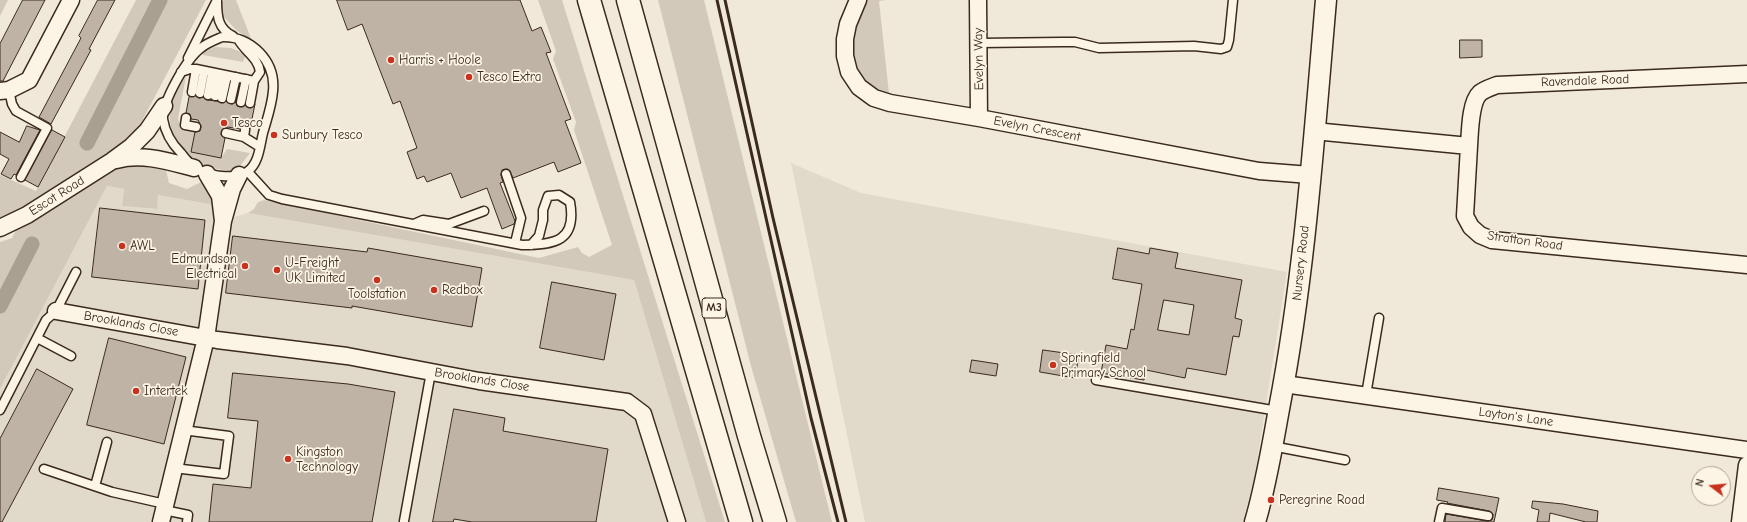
<!DOCTYPE html>
<style>
body{margin:0}
#map{position:relative;width:1747px;height:522px;overflow:hidden;background:#f0e9d9;font-family:"Comic Neue",sans-serif}
canvas{display:block}
.north{position:absolute;left:1691px;top:466px;width:40px;height:40px;box-sizing:border-box;background:#fcf5e5;border:1px solid #afa495;border-radius:50%;rotate:286deg;font-size:11px;font-weight:700;line-height:16px;text-align:center;color:#3b2a1e}
.north::after{content:'';display:block;margin:auto;width:14px;height:18px;background:#c8321e;clip-path:polygon(50% 0,100% 100%,50% 72%,0 100%)}
</style>
<div id="map">
<canvas width="1747" height="522"></canvas>
<div class="north">N</div>
</div>
<script>
const context = document.querySelector('canvas').getContext('2d');
context.lineJoin = 'round';
function fillPath(path, color) { context.fillStyle = color; context.fill(path, 'evenodd'); }
function trace(path, color, width, dash) { context.strokeStyle = color; context.lineWidth = width; context.lineCap = dash ? 'butt' : 'round'; context.setLineDash(dash || []); context.stroke(path); }
function label(font, color, halo, rows, align = 'center') {
  context.font = font + ' "Comic Neue",sans-serif'; context.lineWidth = 3.5; context.setLineDash([]); context.textBaseline = 'middle'; context.strokeStyle = halo; context.fillStyle = color; for (const [text, x, y, turn = 0] of rows) {
    context.save(); context.translate(x, y); context.rotate((+turn || 0) * Math.PI / 180); context.textAlign = isNaN(turn) ? turn : align; if (halo) context.strokeText(text, 0, 0); context.fillText(text, 0, 0); context.restore();
  }
}
const built = new Path2D(`
 M791 163 861 193 1287 272 1255 474 1243 522H865Z
 M107 186 124 189 122 206 156 209 158 195 215 205 234 217 248 213 634 280 706 522H0V389Z`);
const green = new Path2D(`
 M0 0H8L0 16Z
 M136 0H206L117 168 149 165 166 170 169 183 187 189 201 182 209 191 215 205 158 195 157 209 122 206 124 189 107 186 0 389V242L12 238 30 203 0 221V175L36 191Z
 M224 0H236L252 41 236 30 222 15V2Z
 M538 0H562L725 522H706L634 280 248 213 254 209 258 202 264 200 539 258 578 247 582 253 589 257 612 245 574 130 576 122 553 59 556 51Z
 M658 0H704L832 522H796L751 366Z
 M858 0H886L879 1 890 103 849 72Z
 M215 47 231 48 246 54 243 62 203 55 204 52Z
 M186 76 178 119 183 131 195 132 191 152 221 158 227 149 250 153 240 166 229 171 196 165 182 152 172 137 169 113 172 99Z`);
const canal = new Path2D(`
 M87 143 160 0
 M0 306 32 244`);
const building = new Path2D(`
 M23 0H45L3 81H0V44Z
 M98 0H115L89 49 91 50 51 124 39 117 81 38 79 36Z
 M337 0H520L532 31 541 27 551 52 546 53 571 119 565 121 581 163 558 172 554 162 513 178 509 170 507 169 502 170 501 175 503 182 500 183 515 221 514 224 502 229 487 188 461 198 451 173 427 182 424 176 417 179 407 152 417 148 400 101 393 104 362 24 348 30Z
 M1460 40H1482V57L1460 58Z
 M196 96 199 98 203 97 207 100 217 101 221 103 226 101 232 104 236 102 237 106 240 107 245 105 251 108 255 104 250 129 245 125 241 126 240 129 227 127 222 130 221 135 225 138 221 158 191 152 195 132 200 131 201 126 198 120 191 119 190 114 186 113 189 97Z
 M27 126 40 130 16 175 14 174 11 179 1 174 9 159 0 154V132L19 142Z
 M52 130 65 137 38 187 25 180Z
 M100 208 205 220 198 289 92 277Z
 M233 236 367 252 368 248 482 268 472 327 352 306V308L226 293Z
 M1118 248 1149 254 1150 248 1178 253 1175 268 1242 280 1235 318 1242 320 1239 337 1233 336 1226 375 1187 368 1185 378 1146 370 1144 380 1101 373 1106 345 1127 349 1131 329 1134 330 1142 284 1113 279ZM1164 300 1194 305 1189 335 1158 330Z
 M552 282 616 294 604 360 540 348Z
 M109 338 186 357 164 444 87 425Z
 M1043 350 1079 355 1075 378 1040 372Z
 M972 360 998 364 996 376 970 372Z
 M37 369 73 389 2 522H0V439Z
 M233 373 348 384 395 392 372 522H209L213 484 251 488 258 421 228 418Z
 M454 409 505 418 503 431 608 449 596 522H472L454 519 453 522H433Z
 M1439 488 1499 498 1494 522H1445L1446 514 1487 521 1492 520 1493 514 1489 511 1447 503 1448 502 1437 500Z
 M1533 501 1563 504 1598 511 1597 522H1586L1550 513 1549 522H1537L1539 510 1532 508Z`);
const service = new Path2D(`
 M217 1C217 16 218 29 233 36
 M222 37C251 36 276 61 273 91 272 105 267 119 263 133 260 145 259 163 248 171 237 180 213 176 201 171 192 167 187 161 181 153 172 144 165 132 163 119 162 102 187 58 201 48 207 43 215 40 222 37Z
 M238 39C245 52 258 57 260 72L254 81 250 103
 M979 43 1062 42H1075L1099 48 1194 46 1221 49 1227 47 1229 40 1233 0
 M188 58 217 0
 M181 72 190 69H196L254 81
 M9 90 12 104 16 111 47 128 21 177
 M192 92 196 69
 M200 93 204 71
 M208 95 212 73
 M215 96 220 74
 M222 98 227 76
 M231 99 236 77
 M241 102 246 79
 M186 118 185 125 196 127
 M245 130 244 137 260 147
 M226 133 244 137
 M248 172 269 195 282 199 522 245C555 245 577 241 570 202L559 195 548 196 543 210V220L539 236 531 245
 M506 174 521 218 515 243
 M414 224 423 220 449 224 484 211
 M37 338 71 356
 M1096 380 1278 411
 M1366 395 1379 318
 M0 410 46 320 56 311 76 272
 M1272 446 1345 460
 M174 468 224 474 229 436 183 430
 M44 469 112 492 165 504
 M95 486 107 442
 M164 510 188 515 187 522
 M404 521 431 372
 M1439 522 1442 508 1488 516`);
const minor = new Path2D(`
 M858 0 848 24 845 39V56L849 72 859 87 874 98 890 103 979 118 1259 171 1310 175
 M978 0 979 118
 M0 91 9 90 29 80 71 0
 M1314 131 1469 146 1465 216 1471 227 1480 235 1492 240 1747 265
 M1469 146C1470 132 1470 102 1480 93 1485 89 1492 87 1497 85L1747 74
 M116 160C143 153 167 161 194 168
 M207 174 220 196 223 221 232 189 239 175
 M0 228 27 215 112 161 131 147 147 131 164 106
 M56 311 217 340 347 356 479 381 627 402 643 414 677 522
 M1284 384 1747 450
 M161 522 206 338 223 221
 M1740 522 1747 465`);
const tertiary = new Path2D(`
 M1255 522C1266 485 1272 447 1279 409 1305 274 1314 137 1326 0`);
const motorway = new Path2D(`
 M589 0 741 522
 M628 0 749 436 775 522`);
const rail = new Path2D(`
 M717 0 811 418 838 522
 M725 0 773 218 846 522`);
const markers = [
 [391,60,4,"#c8321e"],
 [469,77,4,"#c8321e"],
 [224,123,4,"#c8321e"],
 [274,135,4,"#c8321e"],
 [122,246,4,"#c8321e"],
 [245,266,4,"#c8321e"],
 [277,270,4,"#c8321e"],
 [377,280,4,"#c8321e"],
 [434,290,4,"#c8321e"],
 [1053,365,4,"#c8321e"],
 [136,391,4,"#c8321e"],
 [288,459,4,"#c8321e"],
 [1271,500,4,"#c8321e"]
];
const shields = [
 [714,308,24]
];
const shieldNames = [
 ["M3",714,308]
];
const streetNames = [
 ["Evelyn Way",979,59,-91],
 ["Ravendale Road",1585,81,-2],
 ["Evelyn Crescent",1037,129,11],
 ["Escot Road",57,196,-32],
 ["Stratton Road",1525,241,8],
 ["Nursery Road",1301,263,-84],
 ["Brooklands Close",131,324,10],
 ["Brooklands Close",482,380,9],
 ["Layton's Lane",1516,417,8]
];
const poiNames = [
 ["Harris + Hoole",399,60],
 ["Tesco Extra",477,77],
 ["Tesco",232,123],
 ["Sunbury Tesco",282,135],
 ["AWL",130,246],
 ["Edmundson",237,259,"right"],
 ["Electrical",237,274,"right"],
 ["U-Freight",285,263],
 ["UK Limited",285,278],
 ["Redbox",442,290],
 ["Toolstation",377,294,"center"],
 ["Springfield",1061,358],
 ["Primary School",1061,373],
 ["Intertek",144,391],
 ["Kingston",296,452],
 ["Technology",296,467],
 ["Peregrine Road",1279,500]
];
fillPath(built, '#e1d9c9');
fillPath(green, '#d2c9ba');
trace(canal, '#aaa091', 15);
fillPath(building, '#beb3a4');
trace(building, '#3b2a1e', 1);
trace(service, '#3b2a1e', 11);
trace(minor, '#3b2a1e', 19);
trace(tertiary, '#3b2a1e', 23);
trace(motorway, '#3b2a1e', 25);
trace(service, '#fcf5e5', 8);
trace(minor, '#fcf5e5', 16);
trace(tertiary, '#fcf5e5', 20);
trace(motorway, '#fcf5e5', 22);
trace(rail, '#3b2a1e', 3);
for (const [x, y, r, color] of markers) { const dot = new Path2D(); dot.arc(x, y, r, 0, 2 * Math.PI); context.fillStyle = color; context.fill(dot); trace(dot, '#fcf5e5', 1.5); }
for (const [x, y, w] of shields) { const box = new Path2D(); box.roundRect(x - w / 2, y - 10, w, 20, 3); context.fillStyle = '#fcf5e5'; context.fill(box); trace(box, '#3b2a1e', 1); }
label('bold 12px', '#3b2a1e', null, shieldNames);
label('13px', '#3b2a1e', '#fcf5e5', streetNames);
label('13px', '#3b2a1e', '#fcf5e5', poiNames, 'left');
</script>
